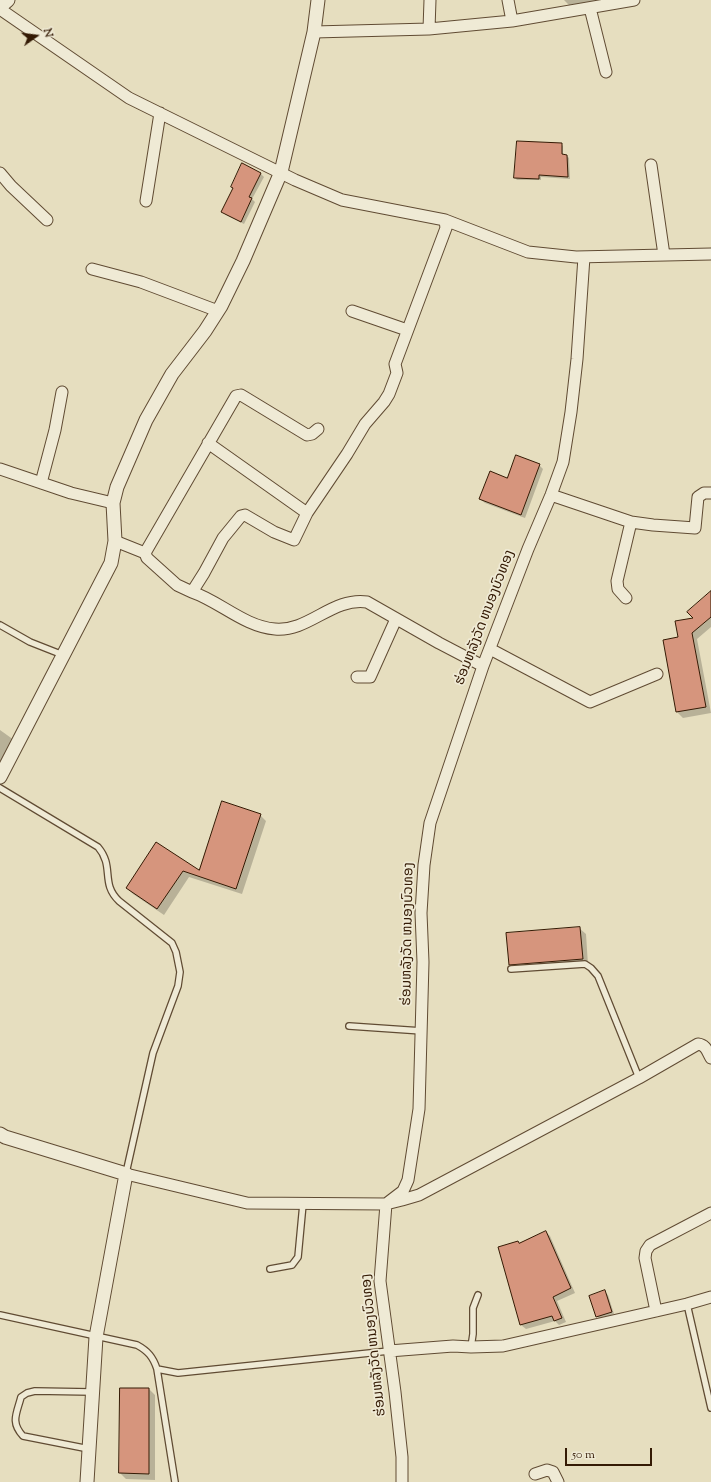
<!DOCTYPE html>
<meta charset="utf-8">
<style>
body{margin:0}
#map{position:relative;width:711px;height:1482px;overflow:hidden;background:#e6debf;font-family:"Sorts Mill Goudy",serif}
canvas{display:block}
.north{position:absolute;left:16px;top:16px;width:40px;height:40px;-webkit-text-stroke:3px #efead5;paint-order:stroke;rotate:76deg;font-size:11px;font-weight:700;line-height:16px;text-align:center;color:#341a04}
.north::after{content:'';display:block;margin:auto;width:14px;height:18px;background:#341a04;clip-path:polygon(50% 0,100% 100%,50% 72%,0 100%)}
.scale{position:absolute;left:565px;top:1448px;width:87px;height:18px;box-sizing:border-box;border:2px solid #341a04;border-top:0;padding-left:5px;font-size:12px;line-height:14px;white-space:nowrap;color:#341a04;-webkit-text-stroke:3px #efead5;paint-order:stroke}
</style>
<div id="map">
<canvas width="711" height="1482"></canvas>
<div class="north">N</div>
<div class="scale">50 m</div>
</div>
<script>
const context = document.querySelector('canvas').getContext('2d');
context.lineJoin = 'round';
function fillPath(path, color) { context.fillStyle = color; context.fill(path, 'evenodd'); }
function trace(path, color, width, dash) { context.strokeStyle = color; context.lineWidth = width; context.lineCap = dash ? 'butt' : 'round'; context.setLineDash(dash || []); context.stroke(path); }
function label(font, color, halo, rows, align = 'center') {
  context.font = font + ' "Sorts Mill Goudy","Noto Sans Lao",serif'; context.lineWidth = 3.5; context.setLineDash([]); context.textBaseline = 'middle'; context.strokeStyle = halo; context.fillStyle = color; for (const [text, x, y, turn = 0] of rows) {
    context.save(); context.translate(x, y); context.rotate((+turn || 0) * Math.PI / 180); context.textAlign = isNaN(turn) ? turn : align; if (halo) context.strokeText(text, 0, 0); context.fillText(text, 0, 0); context.restore();
  }
}
const shadow = new Path2D(`
 M564 0H597V1L569 5Z
 M561 144 563 146V155L567 156 569 158 570 179 541 177V180H517L515 178Z
 M243 165 261 174 264 177 252 199 255 202 244 224 226 215 223 212 234 188Z
 M539 465 543 469 525 518 485 503 480 499 508 479Z
 M711 592V627L697 639 711 713 683 718 677 712 679 638 695 619Z
 M0 730 14 740 0 763Z
 M260 815 266 821 242 894 189 877 164 915 133 894 127 888 157 844 199 872Z
 M579 928 586 934 588 965 516 971 510 965Z
 M546 1232 550 1236 575 1293 557 1301 566 1322 559 1325 555 1321 526 1329 521 1325 499 1248 519 1244Z
 M605 1292 608 1295 614 1314 600 1319 597 1316Z
 M121 1389H149L155 1395V1480L126 1479 120 1473Z`);
const building = new Path2D(`
 M517 141 562 143V154L567 155 568 177 539 175V179L514 178Z
 M242 163 261 173 249 197 252 198 241 222 221 212 233 188 231 187Z
 M516 455 540 464 521 515 479 499 490 471 507 478Z
 M711 591V617L692 633 706 707 676 712 663 640 678 637 675 621 693 618 687 612Z
 M222 801 261 814 236 889 183 871 157 909 126 888 156 842 199 870Z
 M580 927 583 959 509 965 506 933Z
 M546 1231 571 1288 553 1297 562 1318 554 1321 552 1316 520 1325 498 1247 518 1241 519 1243Z
 M605 1290 612 1312 596 1317 589 1296Z
 M120 1388H149V1474L119 1473Z`);
const service = new Path2D(`
 M0 625 30 642 63 655
 M0 788 98 847C115 867 100 883 119 901L172 943 176 952 180 972 178 986 153 1053 126 1173
 M511 969 585 964 591 968 598 976 639 1078
 M349 1026 422 1031
 M270 1269 292 1265 298 1257 303 1204
 M687 1304 711 1408
 M0 1315 137 1345C148 1351 153 1357 157 1369L178 1373 389 1351
 M471 1347 473 1334V1308L478 1295
 M157 1369 175 1482
 M89 1449 23 1436C10 1422 17 1413 21 1397L27 1393 35 1391 92 1392`);
const minor = new Path2D(`
 M508 0 512 21
 M590 8 606 72
 M0 9 129 98 295 180 342 200 445 220 528 252 576 257 711 254
 M429 29 430 0
 M314 32 429 29 512 21 634 0
 M651 165 664 255
 M0 173 11 186 47 220
 M146 201 160 113
 M92 269 141 282 218 311
 M352 311 407 330
 M208 443 307 513 347 454 365 424 384 402 389 394 397 373 395 364 446 228 445 220
 M0 469 71 493 113 503
 M41 483 55 430 62 392
 M551 495 631 522 653 525 695 528 698 497 704 493H711
 M115 541 145 553 147 558 177 585 192 592 204 573 223 538 241 516 245 515 274 532 294 540 307 513
 M145 553 236 396 241 395 246 398 307 435 312 434 318 429
 M192 592C219 601 245 627 275 629 309 632 332 597 367 602L439 643 483 666
 M626 598 618 589 617 581 631 522
 M490 649 590 702 657 674
 M357 677H370L396 619
 M126 1174 247 1203 386 1204 402 1200 419 1195 639 1078 698 1044C706 1045 707 1051 711 1058
 M656 1311 645 1258 646 1251 650 1245 711 1213
 M389 1351 453 1346 471 1347 503 1346 687 1304 711 1297
 M535 1474 547 1470 553 1472 558 1482
 M402 1482V1457L395 1392 380 1281 386 1204 403 1191 408 1180 419 1109 423 962 421 913 424 865 430 823 483 666 528 549 551 495 563 462 571 412 577 359 584 257`);
const tertiary = new Path2D(`
 M0 7 8 0
 M0 777 111 563 115 541 113 503 117 487 146 420 172 374 205 331 221 306 243 261 281 172 314 32 318 0
 M0 1134 5 1137 126 1174 96 1337 87 1482`);
const streetNames = [
 ["ຮ່ອມຫລັງວັດ ຫນອງບົວທອງ",486,618,-69],
 ["ຮ່ອມຫລັງວັດ ຫນອງບົວທອງ",409,934,-89],
 ["ຮ່ອມຫລັງວັດ ຫນອງບົວທອງ",375,1345,-96]
];
fillPath(shadow, '#0003');
fillPath(building, '#d6957d');
trace(building, '#341a04', 1);
trace(service, '#604b33', 8);
trace(minor, '#604b33', 13);
trace(tertiary, '#604b33', 15);
trace(service, '#efead5', 5.5);
trace(minor, '#efead5', 11);
trace(tertiary, '#efead5', 13);
label('14px', '#341a04', '#efead5', streetNames);
</script>
